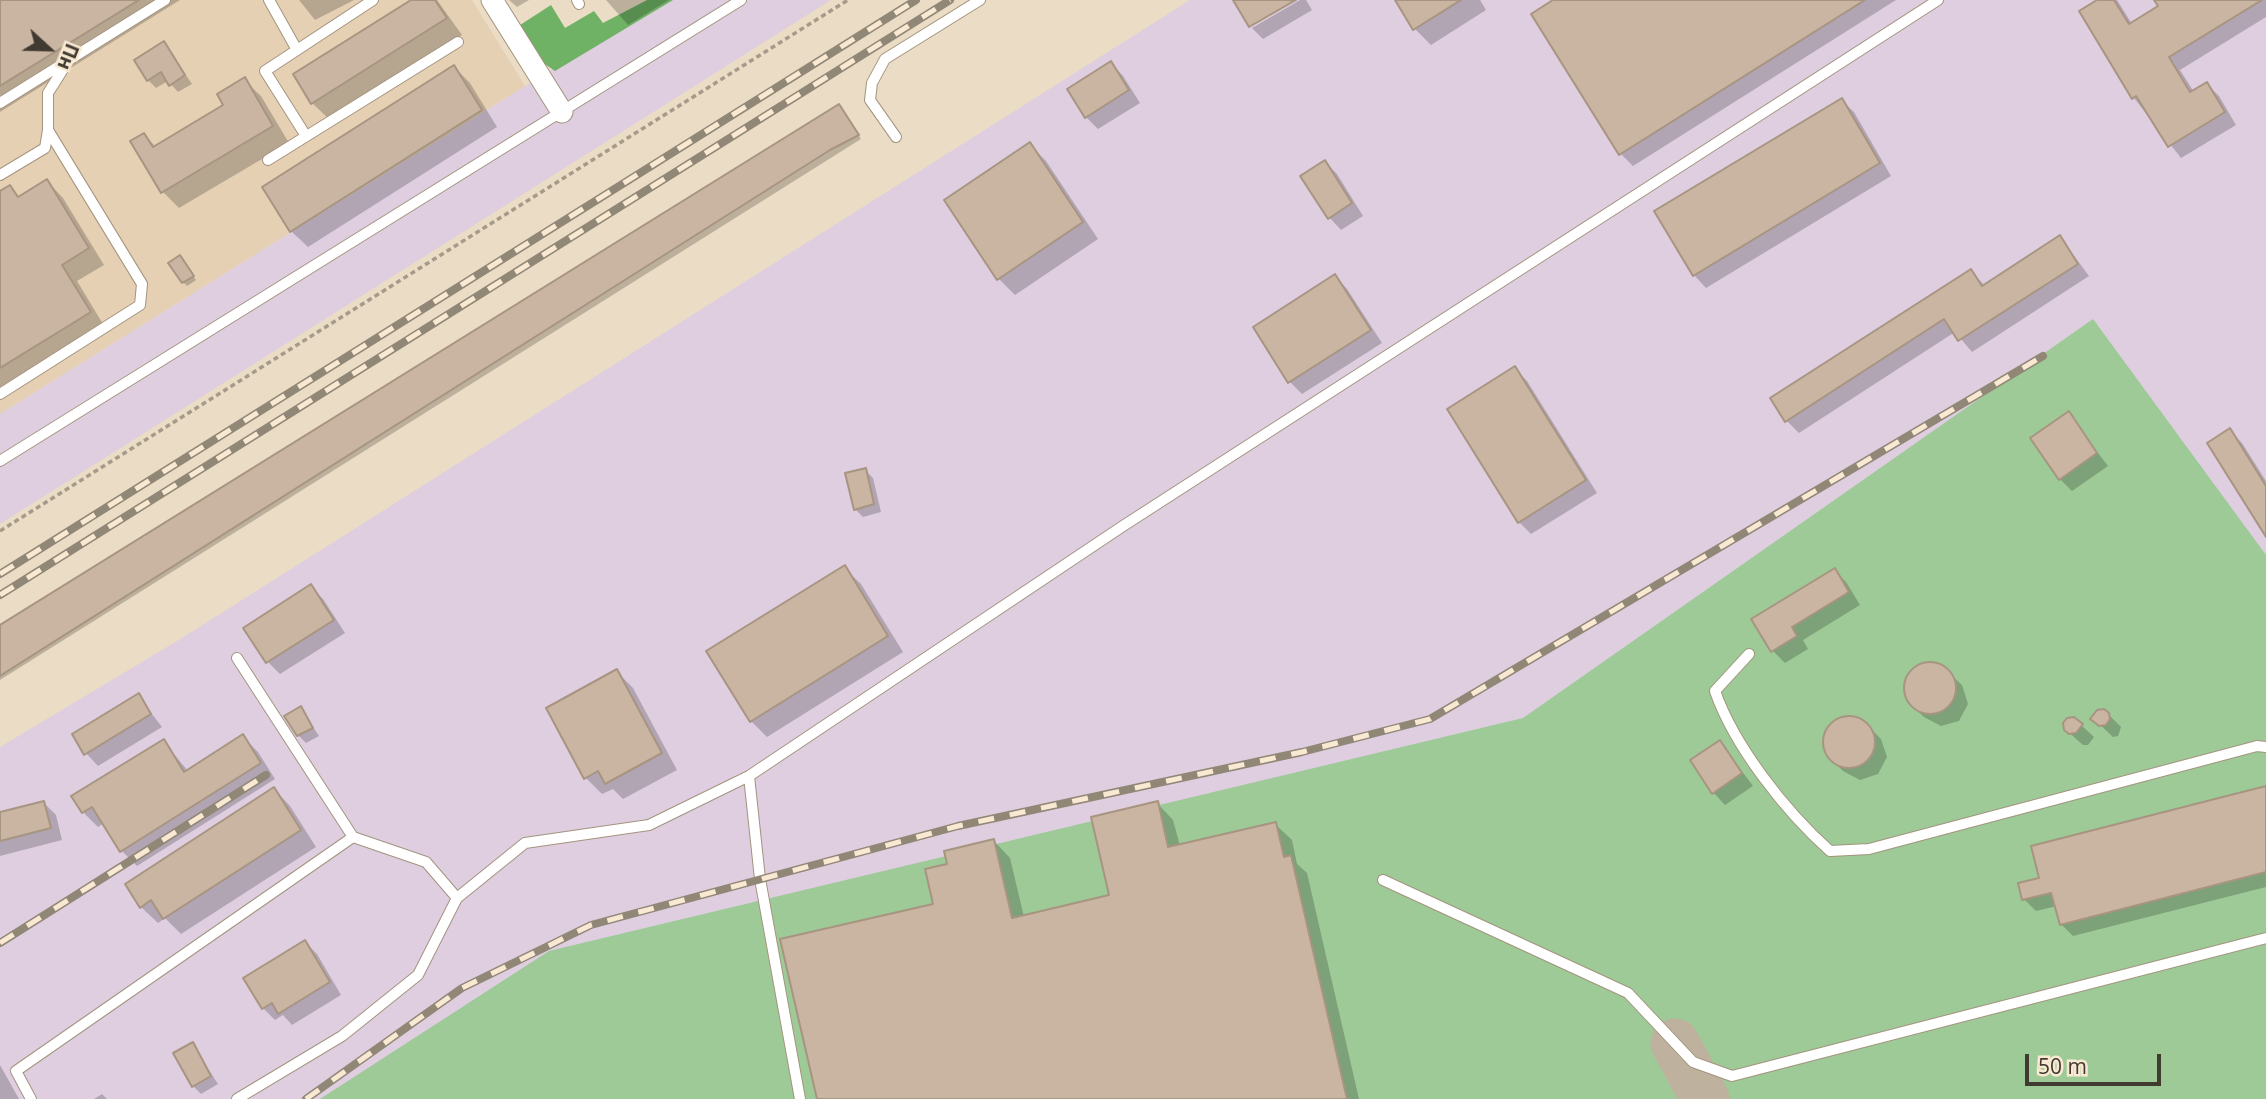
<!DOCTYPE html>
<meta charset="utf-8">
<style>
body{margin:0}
#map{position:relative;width:2266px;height:1099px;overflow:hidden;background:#ebdcc5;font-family:"Open Sans",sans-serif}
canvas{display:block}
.north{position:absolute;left:14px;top:14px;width:70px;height:70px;-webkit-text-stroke:5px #f9e9d2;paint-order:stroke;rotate:112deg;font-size:19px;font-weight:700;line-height:28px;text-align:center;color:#403a31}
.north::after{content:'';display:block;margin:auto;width:24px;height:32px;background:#403a31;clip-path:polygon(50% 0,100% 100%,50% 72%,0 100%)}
.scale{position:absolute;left:2025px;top:1054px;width:136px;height:32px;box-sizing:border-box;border:4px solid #403a31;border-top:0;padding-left:9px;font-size:21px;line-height:24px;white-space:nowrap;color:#403a31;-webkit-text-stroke:5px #f9e9d2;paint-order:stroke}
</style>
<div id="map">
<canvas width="2266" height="1099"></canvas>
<div class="north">Пн</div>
<div class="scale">50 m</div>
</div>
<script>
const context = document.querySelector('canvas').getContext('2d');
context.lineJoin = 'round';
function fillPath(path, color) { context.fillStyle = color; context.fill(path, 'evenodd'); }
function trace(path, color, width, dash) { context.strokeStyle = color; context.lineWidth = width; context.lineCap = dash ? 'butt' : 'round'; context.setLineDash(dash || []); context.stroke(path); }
const built = new Path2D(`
 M0 0H472L525 86 0 414Z`);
const industrial = new Path2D(`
 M663 0H831L0 524V414Z
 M1190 0H2266V1099H0V747L182 638Z`);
const green = new Path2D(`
 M2093 319 2266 555V1099H320L549 951 1523 718Z`);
const forest = new Path2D(`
 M647 0H673L555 71 536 58 517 27 551 5 565 28 594 11 603 23Z`);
const shadow = new Path2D(`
 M0 0H180L0 112Z
 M299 0H354L315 20Z
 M414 0H437L462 35 329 119 312 103Z
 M509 0H529L517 7Z
 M606 0H669L628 25Z
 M1300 0H1306L1312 10 1263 39 1252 28Z
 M1397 0H1480L1486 10 1431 45 1415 29Z
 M1556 0H1896L1633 166 1621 154Z
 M2097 0H2117L2132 24 2160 7 2156 0H2266V17L2180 70 2194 92 2207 84 2219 96 2236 125 2181 158 2134 98 2081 12Z
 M164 43 192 84 178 92 168 81 156 88 148 80Z
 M1111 63 1123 76 1140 103 1098 129 1086 117Z
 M454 67 470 83 497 127 308 247 291 231Z
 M244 80 261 96 289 143 179 208 163 192 144 135 156 147 225 106Z
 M1841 100 1854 112 1891 176 1706 288 1694 275 1656 212Z
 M842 109 861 139 0 680V627Z
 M1030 145 1046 161 1098 239 1015 295 998 278Z
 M1325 162 1337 174 1363 216 1341 230 1329 217Z
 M47 181 63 198 104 265 77 281 106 329 0 395V193L10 187 20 198Z
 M2060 237 2089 276 1972 352 1955 332 1799 433 1787 421 1971 271 1985 286Z
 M183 261 196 280 187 286 183 282Z
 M1335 276 1347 289 1382 343 1302 394 1290 382Z
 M1515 369 1527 381 1597 493 1531 534 1519 522Z
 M2068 414 2108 466 2072 491 2060 479Z
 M2230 431 2242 443 2266 481V534Z
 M865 470 873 478 881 512 863 517 855 509Z
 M844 568 861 584 903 652 767 737 751 721Z
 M1834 570 1846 582 1860 605 1803 640 1808 649 1785 663 1773 651 1753 620Z
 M310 586 323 599 345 633 280 674 268 662 246 628Z
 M1932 664 1949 673 1962 685 1968 704 1959 721 1941 726 1924 717 1911 705 1905 686 1914 670Z
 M616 671 633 688 677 770 623 799 613 789 602 794 586 778 548 709Z
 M138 696 162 727 98 766 86 753Z
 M301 709 319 736 306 743 298 735Z
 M2108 714 2121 727 2118 736 2113 737 2093 718Z
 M1851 717 1868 726 1881 739 1887 757 1878 774 1860 780 1843 771 1830 758 1825 740 1833 723Z
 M2081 725 2094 737 2088 745H2083L2065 729Z
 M243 737 258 752 275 779 137 866 122 851 104 823 98 827 83 812 163 741 188 771Z
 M1720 742 1753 786 1725 805 1713 792Z
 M2266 788V887L2073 936 2061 924 2057 906 2036 911 2024 899 2041 879Z
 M274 789 290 806 316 847 181 934 165 918 158 923 141 907Z
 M44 803 56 815 62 840 0 856V814Z
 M1157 803 1173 820 1180 846 1275 824 1292 840 1297 864 1307 873 1359 1099H819L935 905 949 865 994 841 1010 858 1024 917 1111 896Z
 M305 942 317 954 341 995 292 1025 283 1015 275 1020 263 1008Z
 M192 1044 218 1084 201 1094 193 1086Z
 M0 1065 19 1099H0Z
 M102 1094 107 1099H94Z`);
const taxiway = new Path2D(`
 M1675 1043 1705 1099`);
const building = new Path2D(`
 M0 0H139L0 86Z
 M411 0H435L447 18 311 104 293 74Z
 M1233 0H1296L1249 27Z
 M1395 0H1461L1413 30Z
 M1553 0H1865L1619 155 1531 14Z
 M2097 0H2114L2129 24 2158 6 2154 0H2262L2169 57 2190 92 2207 82 2225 112 2168 147 2136 96 2132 99 2079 11Z
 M164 41 185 75 169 86 161 72 147 81 134 60Z
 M1111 61 1129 90 1085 118 1067 89Z
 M454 65 482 110 290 232 262 187Z
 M245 77 273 126 161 193 130 141 144 133 153 147 223 105 217 94Z
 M1842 98 1880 163 1693 276 1654 211Z
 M839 104 859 135 830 150 0 676V625Z
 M1030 142 1083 222 997 280 944 200Z
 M1325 160 1352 203 1328 219 1300 176Z
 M47 179 89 248 62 265 91 312 0 368V191L10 185 18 197Z
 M2060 235 2078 264 1958 341 1944 319 1785 422 1770 398 1971 269 1982 286Z
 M180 255 194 276 182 283 168 263Z
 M1335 274 1371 330 1288 383 1253 327Z
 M1515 366 1586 480 1518 523 1447 409Z
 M2069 411 2097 453 2059 480 2030 438Z
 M2230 428 2266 486V537L2207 443Z
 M866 468 874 504 854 510 845 473Z
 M845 565 888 636 750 722 706 651Z
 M1835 568 1849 592 1792 627 1797 636 1771 652 1751 619Z
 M311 584 334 620 266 663 243 628Z
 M1904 688a26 26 0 1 1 52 0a26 26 0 1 1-52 0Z
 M617 669 662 753 605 784 598 771 584 779 546 708Z
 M139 693 151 714 84 755 72 734Z
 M301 706 313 728 297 736 284 716Z
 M2104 709 2109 713 2110 719 2106 725 2099 726 2090 719 2097 710Z
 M1823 742a26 26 0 1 1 52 0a26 26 0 1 1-52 0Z
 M2074 717 2083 724 2076 733 2069 734 2064 730 2063 723 2067 718Z
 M243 734 261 763 120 852 92 807 82 813 71 796 164 739 184 772Z
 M1720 740 1742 773 1712 794 1690 760Z
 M2266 786V872L2060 925 2051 893 2022 900 2018 883 2039 878 2031 846Z
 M274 787 301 830 163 919 151 900 140 908 125 884Z
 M44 801 51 828 0 841V812Z
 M1158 801 1168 847 1276 822 1284 857 1291 855 1347 1099H817L780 939 933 904 925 869 947 864 944 851 994 839 1012 918 1109 895 1091 817Z
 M305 940 330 982 278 1014 272 1003 262 1009 243 978Z
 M193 1042 211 1076 192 1087 173 1053Z`);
const path = new Path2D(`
 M0 531 848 0`);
const service = new Path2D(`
 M269 0 297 50
 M577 0 579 4
 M0 103 165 0
 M306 136 265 71 373 0
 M896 137 870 100 872 83 885 59 980 0
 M268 160 458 42
 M0 175 45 148 48 130V93L67 63
 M0 394 140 305 142 284 48 130
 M0 461 741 0
 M1749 654 1715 691C1734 746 1786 812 1830 851L1869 849 2257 746 2266 747
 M237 658 353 837
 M749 776 760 879 800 1099
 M1383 880 1628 993 1693 1062 1732 1076 2266 938
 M31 1099 16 1071 353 837 426 862 457 898
 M237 1099 342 1036 418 975 457 898 525 843 649 825 749 776 1123 526 1938 0`);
const minor = new Path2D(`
 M492 0 562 112`);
const rail = new Path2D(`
 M0 574 916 0
 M0 595 950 0
 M0 943 266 775
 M306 1099 462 988 591 925 958 826 1302 752 1430 719 2043 356`);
fillPath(built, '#e5d0b3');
fillPath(industrial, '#decee0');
fillPath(green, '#9dca96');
fillPath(forest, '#6fb165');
fillPath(shadow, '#0003');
trace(taxiway, '#beb29e', 49);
fillPath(building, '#c9b5a2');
trace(building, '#a79481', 2);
trace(service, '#a3947f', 12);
trace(minor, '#a3947f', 23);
trace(path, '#a69b8a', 3.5, [5, 3.5]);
trace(service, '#fff', 10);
trace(minor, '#fff', 21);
trace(rail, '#918777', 8);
trace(rail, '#f9e9d2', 5, [16]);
</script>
